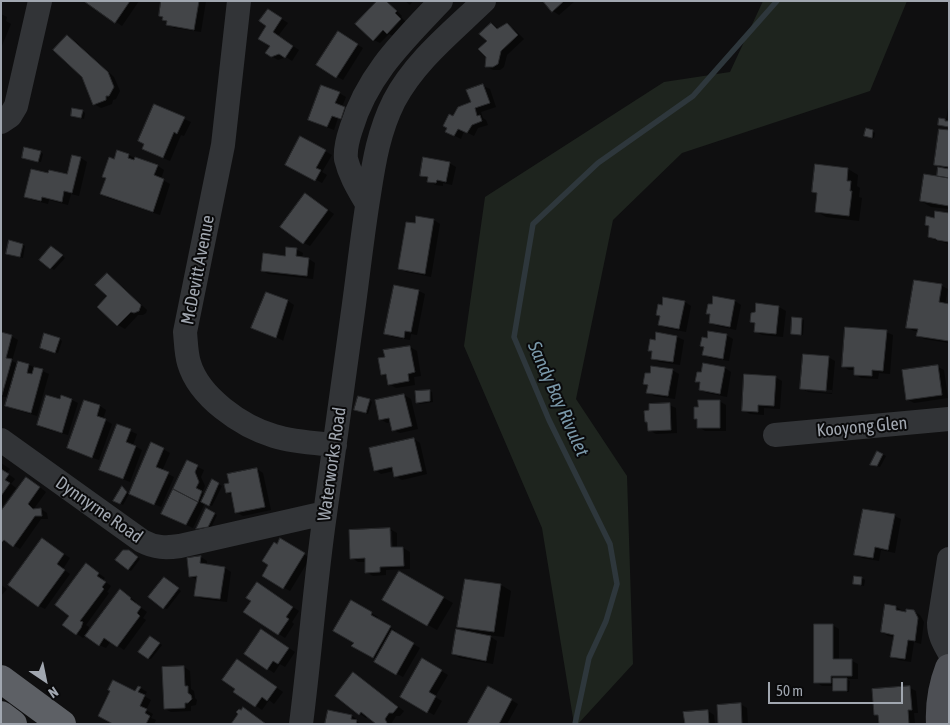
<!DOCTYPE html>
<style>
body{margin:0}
#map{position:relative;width:950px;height:725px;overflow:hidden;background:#0f0f10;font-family:"Asap Condensed",sans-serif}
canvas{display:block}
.frame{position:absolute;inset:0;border:2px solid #a1a7b0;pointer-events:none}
.north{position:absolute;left:20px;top:655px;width:50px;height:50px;-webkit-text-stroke:4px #0a0a0b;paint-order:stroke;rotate:146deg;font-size:14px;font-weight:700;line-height:20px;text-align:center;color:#a1a7b0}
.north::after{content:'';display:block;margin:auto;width:18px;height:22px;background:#a1a7b0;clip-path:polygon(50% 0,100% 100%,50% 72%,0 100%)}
.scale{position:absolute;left:768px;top:682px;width:135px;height:22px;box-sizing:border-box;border:2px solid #a1a7b0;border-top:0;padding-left:6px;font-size:15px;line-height:18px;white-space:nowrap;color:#a1a7b0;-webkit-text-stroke:4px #0a0a0b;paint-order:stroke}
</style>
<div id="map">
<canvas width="950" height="725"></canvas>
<div class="frame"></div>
<div class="north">N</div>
<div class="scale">50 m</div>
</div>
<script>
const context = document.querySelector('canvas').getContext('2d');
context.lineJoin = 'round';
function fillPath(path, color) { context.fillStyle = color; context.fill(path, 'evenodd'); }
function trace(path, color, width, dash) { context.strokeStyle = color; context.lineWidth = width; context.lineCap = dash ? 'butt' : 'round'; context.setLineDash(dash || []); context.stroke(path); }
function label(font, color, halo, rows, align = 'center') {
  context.font = font + ' "Asap Condensed",sans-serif'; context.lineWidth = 4; context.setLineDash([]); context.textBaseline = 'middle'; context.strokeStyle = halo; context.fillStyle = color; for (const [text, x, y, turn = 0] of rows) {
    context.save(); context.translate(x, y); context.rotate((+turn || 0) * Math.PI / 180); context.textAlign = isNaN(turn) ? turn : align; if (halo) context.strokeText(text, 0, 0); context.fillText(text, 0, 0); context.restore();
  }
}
const green = new Path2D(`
 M763 1H907L870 91 682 153 613 220 576 399 627 476 633 664 578 724H574L542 528 464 346 485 197 664 82 730 72Z`);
const shadow = new Path2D(`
 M86 1H139L122 26Z
 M162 1H206L201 32 174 28 167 24 168 22 164 20Z
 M378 1H387L402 16 401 17 407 23 395 37 389 34 380 43 374 40Z
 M405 1H413L410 5Z
 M545 1H575L559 15 553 11Z
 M1 14 7 17 6 21 11 24 1 48Z
 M274 14 288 23 278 36 299 50 292 61 286 57 278 60 271 56V46L268 26Z
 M491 24 499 29 507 25 513 28 524 39 507 55 504 67 500 70H493L486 66Z
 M338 33 363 48 343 80 318 65Z
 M68 36 74 40 114 77 120 91 116 99 113 100 112 104 101 108 94 104Z
 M483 86 490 89 496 107 481 112 483 118 486 120 488 125 478 128 474 136 464 131 461 139 453 135 454 118 472 103Z
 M339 93 346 97 342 107 351 112 347 122 338 118 334 130 316 123Z
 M948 108H949V127L939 124 940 119 946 120Z
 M82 111 85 113 84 119 72 115Z
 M184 119 191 122 184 136 181 135 170 161 150 152 145 144Z
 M872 131 875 133 874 138 865 136Z
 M949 132V209L931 207 921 201 938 177 940 167 935 164Z
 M301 138 332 155 322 172 327 175 322 183 287 164Z
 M40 152 43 154 41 162 26 159Z
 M129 155 136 159 158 166 164 170 161 179 170 184 160 215 108 198 102 194 115 161Z
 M73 156 81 158 87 162 79 196 71 194 68 205 49 200 48 204 32 200 25 196 49 175 68 176Z
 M449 163 456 167 452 185 443 183V186L435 185 422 175Z
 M816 166 848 169 858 175 857 186 860 188 859 197 862 198 859 221 826 217 816 211 818 194 813 191Z
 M311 198 334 214 310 246 304 243Z
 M949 214V244L935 240 929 237 930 227 926 225 935 219Z
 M434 220 440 224 431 277 406 272 399 268 416 225Z
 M23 245 25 246 23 258 10 255Z
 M54 249 65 258 54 270 41 259Z
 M296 249 303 253 302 258 309 259 315 263 313 279 268 274 262 270 286 257Z
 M107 274 113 278 147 310 146 313 143 315H138L125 329 118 325 99 307 109 296Z
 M942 286 948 289 945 305H949V343L924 339 918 335 919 331H914L907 327Z
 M419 291 425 294 417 335 411 334 410 340 392 337 386 333Z
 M288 301 294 305 283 341 282 340 258 329Z
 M735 301 741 305 736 330 717 326 710 323 711 315 707 313 713 306Z
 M685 302 691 306 686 332 666 328 659 324 661 317 657 315Z
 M757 305 779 307 786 311 783 337 762 335 755 331 756 324 751 322 757 313Z
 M801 319 804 320 803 335H795L793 333Z
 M886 332 893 335 890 374 879 373 878 379 861 378 855 374V370H849L843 366Z
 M1 333 11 336 18 340 12 361 18 364V362L29 365 49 374 37 416 13 409 7 405 9 398 1 396Z
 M657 334 677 337 684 340 680 365 659 362 652 358 653 352 650 350 656 341Z
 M726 335 733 339 729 361 710 358 704 354 705 348 702 346 708 340Z
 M59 339 62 341 58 353 44 349Z
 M410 347 417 351 421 376 414 377 415 385 396 388 389 384 388 377 382 374 386 358Z
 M828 357 835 361 832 394 808 392 801 388ZM806 388 832 390V393L806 391Z
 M704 364 725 368 731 372 727 397 707 393 700 390 701 384 696 381 702 374Z
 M938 367 944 370 948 398 914 403 907 399Z
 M672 370 679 374 675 399 654 396 648 392 649 386 645 383Z
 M775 377 782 381 780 409 764 408V415L750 414 743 410Z
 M429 391 432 392 433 402 420 404 417 402Z
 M404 395 411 399 418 429 400 433 393 430 391 422 387 423 380 419Z
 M72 400 78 403 68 435 45 429 38 425 61 401Z
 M369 400 372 402 368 414 356 410Z
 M85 401 100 406 106 410 103 419 112 424 99 460 75 452 69 448Z
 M719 401 726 405V431H705L699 427Z
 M669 405 676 408 677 433 656 434 649 430V423L646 421Z
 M130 431 137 434 133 445 142 450 130 482 107 473 101 470Z
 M414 439 420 443 427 474 402 480 395 476 394 471 381 474 375 470Z
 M163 449 170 453 162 471 174 477 161 507 137 497Z
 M878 452 886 456 880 467 872 464Z
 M187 462 204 470 201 477 205 486 202 493 206 495 212 481 222 486 212 506 205 503 193 528 169 517Z
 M1 463 10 469 7 473 15 479 11 484 16 488 1 508Z
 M257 469 263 473 271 510 243 516 236 512 233 496 227 492 231 484Z
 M33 482 46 492 33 510 41 509 47 513 48 519H41L20 549 10 543 9 544 1 539Z
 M122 487 129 494 123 505 115 500Z
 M206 510 217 515 211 528 200 530 197 529Z
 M894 516 901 519 895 553 881 550 879 561 862 558 855 554Z
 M390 529 397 533V548H403L410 552V569L386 570V575L373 576 366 572V562H358L352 558 350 531ZM389 531H392L393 554H390Z
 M281 540 310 558 290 591 263 576Z
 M48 543 70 558 63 569 70 574 45 609 39 606Z
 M132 553 140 559 131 571 128 569Z
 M201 557 207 561V565L225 568 231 572 227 602 202 599 195 595 198 580 190 576 188 559Z
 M93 569 105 578 103 580 111 586 107 592 109 593 86 625 89 627 87 635H86L83 638 64 625 71 616Z
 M399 573 453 603 437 630 384 600Z
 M862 578 865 580 864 586 855 584Z
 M167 580 181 591 167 609 164 608Z
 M466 580 501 585 511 591 504 637 488 635 497 641 493 664 460 658 453 654 470 633 459 626Z
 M1 585 7 589 1 596Z
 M263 587 299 611 292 622 294 624 285 638 279 634Z
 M127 595 136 602V604L147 612 143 618 146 620 124 650 111 641 106 648 99 645Z
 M351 602 378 617 376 620 396 631 395 633 420 648 403 677 375 662 377 659 353 646 355 642Z
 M886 606 896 607 903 611 902 612 913 611 920 615 924 622 921 644 914 642 911 662 898 660 891 656 894 637 888 636 882 632Z
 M832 625 839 629V661H852L858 664V679H846L850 681 849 692H837L834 690 835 686H822L816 682Z
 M268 634 295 652 285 667 280 664 274 673 246 654Z
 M153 639 162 645 151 659 148 658Z
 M423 660 448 675 435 697 442 701 434 715 402 697Z
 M244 665 283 692 274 704 269 700 262 710 235 691Z
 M184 667 190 671 191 689 194 691 195 698 197 700 196 705 191 706V711L171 712 165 709Z
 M354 674 404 711 400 716H396L391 724H378L368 716 366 718 360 714Z
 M139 687 147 692 144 696 151 700 146 710 153 714 151 718 156 720 154 724H115Z
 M488 687 518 704 507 724H469Z
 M910 688 916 691 918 713H914L915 724H880V717L875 714Z
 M740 704 747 708 748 724H719Z
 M329 711 352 716 358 720V722L360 724H326Z
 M708 711 714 715 715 724H686Z`);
const stream = new Path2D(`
 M575 724 589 658 606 621 617 584 610 544 549 420 514 337 533 224 598 163 693 96 777 1`);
const building = new Path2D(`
 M84 1H130L115 23Z
 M161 1H199L194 30 166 25 167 21 162 20 163 17 159 16Z
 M377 1H386L397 11 395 13 401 19 387 34 383 30 373 41 355 24Z
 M543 1H564L552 12Z
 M268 9 282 18 273 32 293 46 285 58 279 54 271 57 265 53 270 46 258 39 266 26 259 21Z
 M491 23 497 29 507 23 518 35 501 51 498 64 493 67H485L486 57 478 49 487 41 479 34Z
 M338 31 358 44 336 78 316 65Z
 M67 35 108 72 114 87 109 96H106V100L93 105 82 77 53 50Z
 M483 84 490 103 475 108 477 116 480 115 482 121 472 125 467 133 458 129 454 136 445 132 447 128 443 126 449 114 453 116 458 107 471 102 466 90Z
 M321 85 340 92 335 103 345 107 341 119 332 116 327 127 308 120Z
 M154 104 185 117 177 134 174 132 163 158 142 149 144 144 138 141Z
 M72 108 83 110 81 118 71 116Z
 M939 118 945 119V121H949V127L938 125Z
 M866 128 873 130 872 138 864 136Z
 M939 129 949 130V167L934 165Z
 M300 136 326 150 316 168 321 170 315 181 285 165Z
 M24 147 41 151 38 162 22 158Z
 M117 150 129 154 128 158 134 160 135 157 158 165 154 175 164 179 153 212 100 194 106 178 102 177 109 157 114 159Z
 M72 155 81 157 72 193 64 191 62 202 42 197 41 201 24 197 31 169 48 173 49 170 67 174Z
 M423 157 450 162 446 182 437 180 436 183 427 182 428 177 420 176Z
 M815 164 848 168 847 181H851L850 191H852L849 216 815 212 817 193 812 192Z
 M938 167 949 169V178L937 176Z
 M924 174 949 178V206L920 201Z
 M305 193 328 210 303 244 280 227Z
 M935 211 949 213V242L937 240 936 239 928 237 929 226 925 225 926 216 934 218Z
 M416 216 434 219 425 274 398 269 406 222 415 223Z
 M9 240 23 244 20 257 6 254Z
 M51 246 63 255 50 269 39 260Z
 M286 247 297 248 296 256 309 258 307 276 261 271 263 253 285 256Z
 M107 273 141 305 139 311 134 313 131 312 117 326 97 307 107 296 95 285Z
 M914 280 942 284 939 302 949 304V341L916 336 918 329 906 328Z
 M394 285 419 290 411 332 405 331 404 338 384 334Z
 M266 292 288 300 276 338 251 328Z
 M713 296 735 300 730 327 709 323 710 314H706L708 304H712Z
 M663 297 685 301 679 329 658 325 660 316 656 315 658 304 662 305Z
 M756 303 779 306 776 334 754 332 755 323 750 322 751 313 755 312Z
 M792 317 802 318 801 335 791 334Z
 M845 327 887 330 883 371 872 370V376L854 375V367H842Z
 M708 331 727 334 723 359 702 355 704 347 700 346 702 337 707 338Z
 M1 332 12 335 6 358 12 359 2 395Z
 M656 332 677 336 673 362 651 359 652 351H648L650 339 655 340Z
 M44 333 60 338 55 353 40 348Z
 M410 346 415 372 408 374 409 381 388 385 386 374 381 375 378 358 385 357 383 350Z
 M803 354 829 356 826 391 800 389Z
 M18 361 29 364 27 373 32 374 34 367 43 369 31 413 5 406Z
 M703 363 725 367 720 394 699 390 700 382H695L697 372H701Z
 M938 365 942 395 906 400 902 370Z
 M651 366 673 369 668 396 646 393 648 385 643 384 645 373H650Z
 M744 374 776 376 774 406 758 405V412L742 411Z
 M430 390V401L416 403 415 391Z
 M404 394 412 426 392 431 389 418 379 420 375 400Z
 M46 395 60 399 61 395 72 399 62 433 37 425Z
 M358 396 370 399 366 413 354 410Z
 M84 400 100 405 97 416 106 419 92 458 67 448Z
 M698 400H720V428H697V419H694V407H698Z
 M670 403 671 430 648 431 647 422H645L644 411 649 410V404Z
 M117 424 131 429 126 442 136 446 123 479 99 470Z
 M414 438 422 471 394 477 392 467 374 471 369 448Z
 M151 442 164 448 156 467 169 472 154 505 129 494Z
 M877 451 883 454 877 466 870 465Z
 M187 460 198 465 195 472 199 482 196 488 202 491 198 502 173 489Z
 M257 468 265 507 235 513 231 492 226 493 224 484 229 483 227 474Z
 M1 469 9 474 5 480 10 483 1 496Z
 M26 477 40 487 28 504 33 509 41 508 42 516H35L13 547 4 540 2 542 1 541V511Z
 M212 479 219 483 209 506 201 502Z
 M122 486 127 492 120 504 113 501Z
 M173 489 198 502 186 525 161 514Z
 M206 508 215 513 208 527 196 529Z
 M863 509 895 514 888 550 875 547 873 558 854 555Z
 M390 528 391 547H403L404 566 380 567V572L365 573V558L350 559 349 530Z
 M42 538 64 554 57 564 65 570 38 607 8 585Z
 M280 538 305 553 283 589 262 576 268 565 262 561 274 542 277 544Z
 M123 550H129L138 557 128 570 115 560Z
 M201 556 200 563 225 567 220 599 194 596 197 576 189 577 187 558Z
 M86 563 99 573 97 576 106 582 102 587 104 589 80 621 83 622 81 628 76 635 62 625 69 616 55 605Z
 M399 571 444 597 427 626 382 600Z
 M854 576 862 577 861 585 853 584Z
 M164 577 179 588 163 609 148 597Z
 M465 579 501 584 494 632 457 627Z
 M257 582 293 607 286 617 289 619 278 635 243 612 251 601 246 598Z
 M120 589 131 598 130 599 141 607 137 613 140 616 117 647 104 638 99 646 85 636Z
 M351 600 372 612 371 615 391 626 373 658 351 646 354 643 333 631Z
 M885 604 896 606V610L906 612V609L914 610 918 618 915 641 908 640 905 659 890 657 894 635 881 632Z
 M814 624H833V659H852V676H831V683H814Z
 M261 629 289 648 278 664 273 661 267 670 244 654Z
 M456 629 491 636 486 661 452 654Z
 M392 630 414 643 396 675 374 662Z
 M150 636 160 643 148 659 138 652Z
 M422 658 442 670 429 692 436 696 427 713 400 697Z
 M237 659 277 687 267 701 262 697 255 707 233 692 235 689 222 680Z
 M184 666 185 686H188V693L191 695 192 699 188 703H185V708L164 709 162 667Z
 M353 672 398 707 393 713H389L385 719 387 723V724H376L361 712 359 715 335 696Z
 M833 678H847V691H833Z
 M113 680 135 691 138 686 141 687 138 692 145 695 140 706 147 709 145 713 150 716 146 724H113L98 716 110 691 108 690Z
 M488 686 512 699 499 724H467Z
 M910 686 912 710H908L909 724H879L878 715H874L872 689Z
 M741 703 742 724H718L717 705Z
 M243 707 266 724H231L238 714 236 712 239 709 241 710Z
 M328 710 352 715 351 719 357 720 356 724H325Z
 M708 710 709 724H685L683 712Z`);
const minor = new Path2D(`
 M239 1 223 145 185 332C186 342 186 353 189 363 199 397 241 426 274 436 293 442 315 443 335 445
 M1 122 10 116 16 106 40 1
 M367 204C359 190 350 176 346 159 345 150 348 138 351 129 367 75 403 41 441 1
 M775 435 949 419
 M1 440 142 541C155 548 166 548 180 546L325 513
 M949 559 939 623C939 634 943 642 949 652
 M301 724C310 654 315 583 325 514 335 444 345 374 354 304 359 267 363 230 369 194 374 161 379 131 394 101 415 61 452 32 484 1`);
const major = new Path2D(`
 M940 724C939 705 942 686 949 668`);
const highway = new Path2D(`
 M1 679 62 724
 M1 715 13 724`);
const streetNames = [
 ["McDevitt Avenue",198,270,-79],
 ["Kooyong Glen",862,427,-5],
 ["Waterworks Road",332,464,-82],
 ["Dynnyrne Road",99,510,35]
];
const waterNames = [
 ["Sandy Bay Rivulet",558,399,66]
];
fillPath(green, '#1e241e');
fillPath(shadow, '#0007');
trace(stream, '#2e373c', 5.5);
fillPath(building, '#434548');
trace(building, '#292a2c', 1);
trace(minor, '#323437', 24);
trace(major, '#4d4f54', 28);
trace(highway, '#5d6065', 28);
label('18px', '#a1a7b0', '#0a0a0b', streetNames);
label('italic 19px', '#7a98a9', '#0a0a0b', waterNames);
</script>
